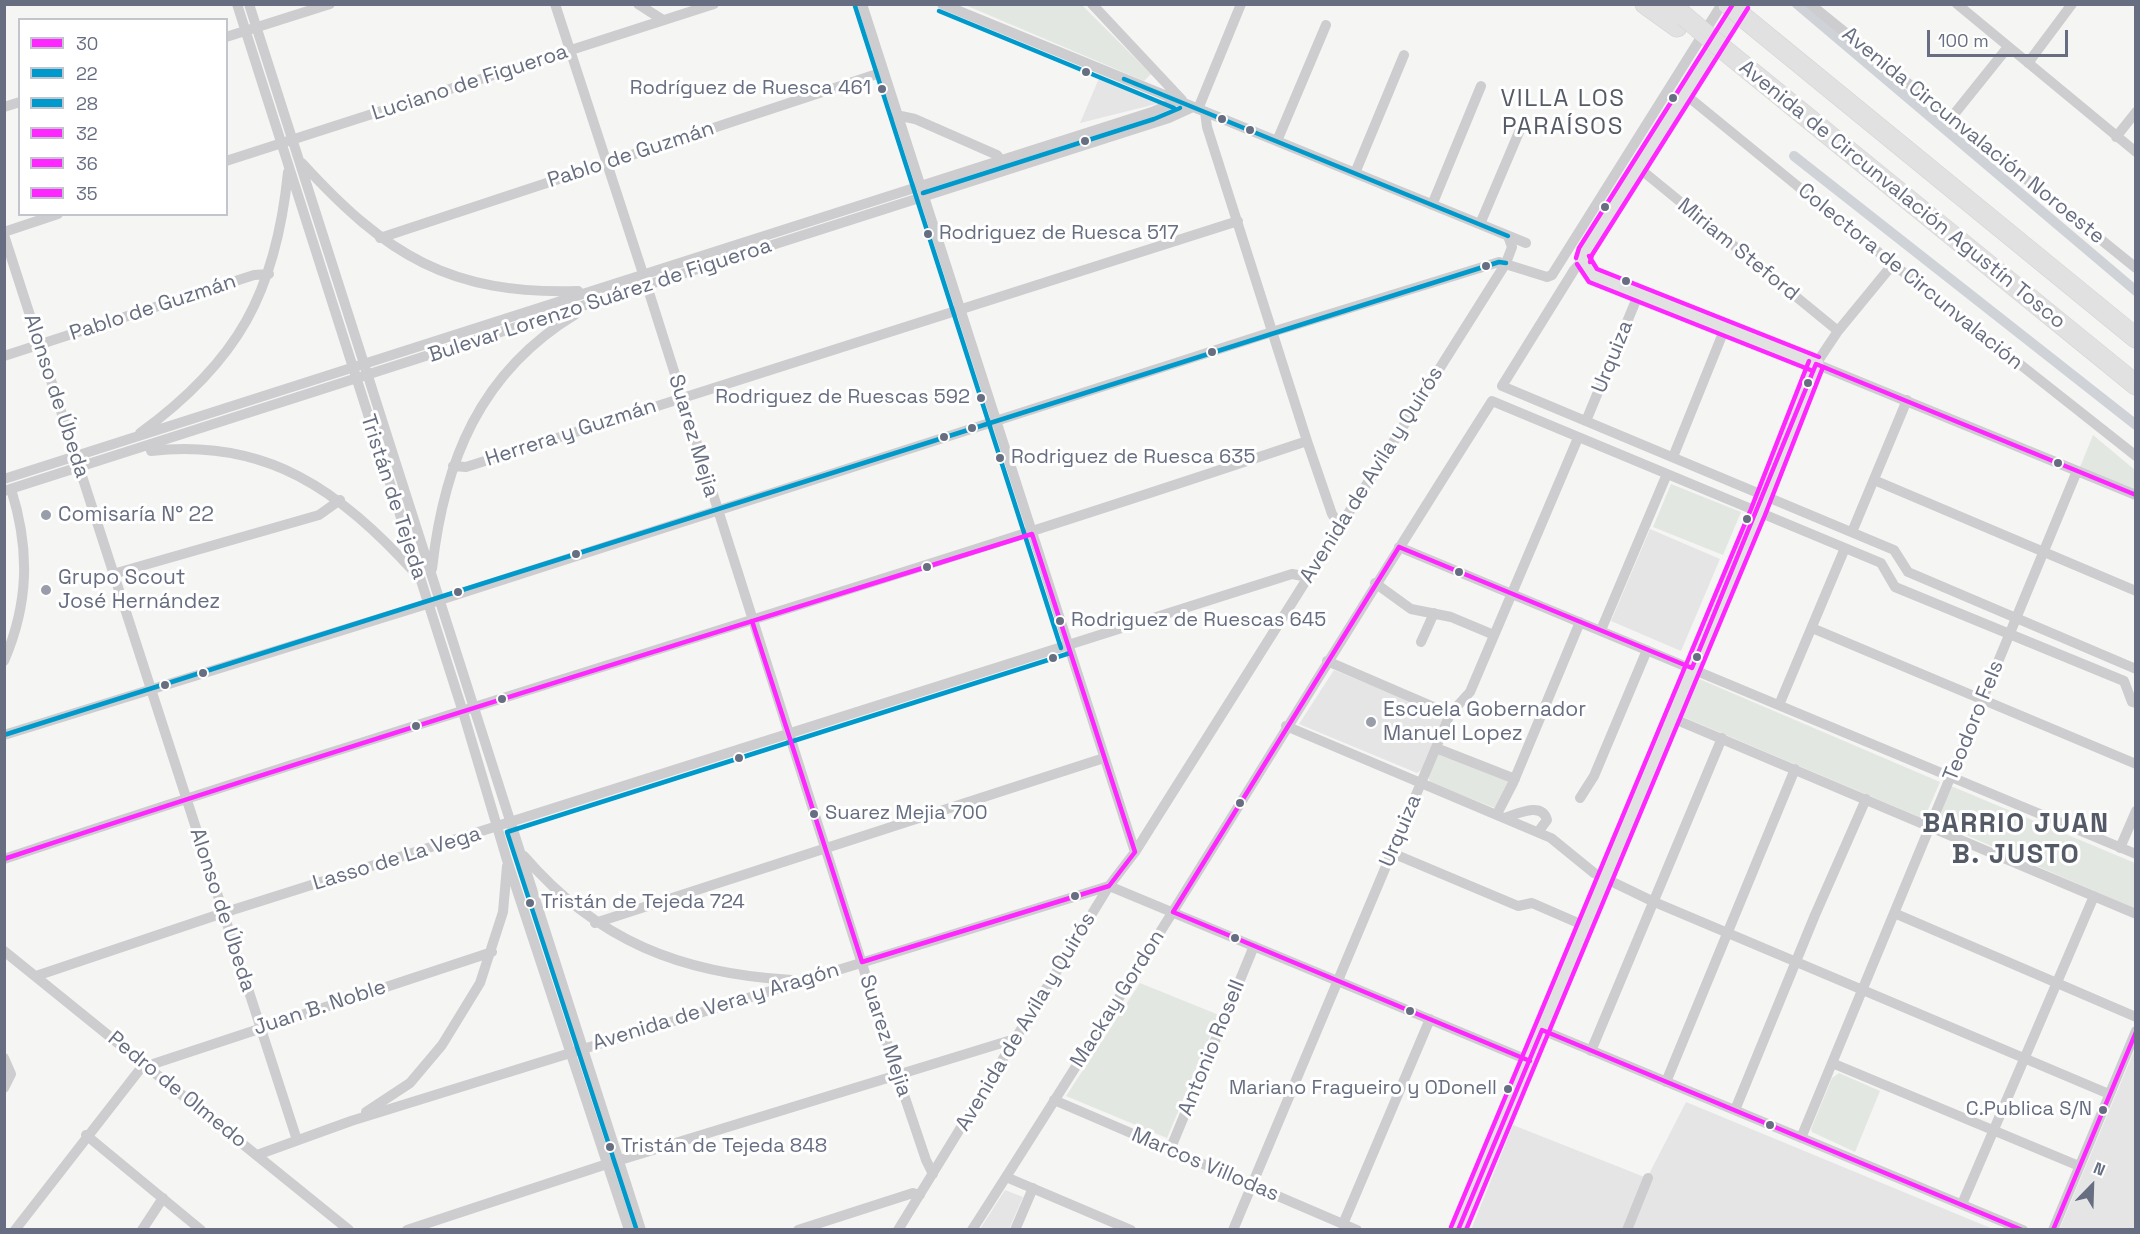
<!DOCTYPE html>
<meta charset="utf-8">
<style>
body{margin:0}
#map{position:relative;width:2140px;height:1234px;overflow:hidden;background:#f5f5f4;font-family:"Space Grotesk",sans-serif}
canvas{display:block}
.frame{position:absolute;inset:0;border:6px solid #676e81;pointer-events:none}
.legend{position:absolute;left:18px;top:18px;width:210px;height:198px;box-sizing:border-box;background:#fff;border:2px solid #c2c5cd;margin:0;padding:8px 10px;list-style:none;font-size:18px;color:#676e81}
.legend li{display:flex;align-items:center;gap:12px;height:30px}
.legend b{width:30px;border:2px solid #c2c5cd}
.north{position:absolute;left:2062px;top:1156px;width:60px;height:60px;-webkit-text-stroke:4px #fff;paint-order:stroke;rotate:23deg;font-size:16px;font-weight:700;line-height:24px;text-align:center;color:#676e81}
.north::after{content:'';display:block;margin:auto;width:21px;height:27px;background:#676e81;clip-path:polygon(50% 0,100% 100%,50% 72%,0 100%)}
.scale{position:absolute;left:1927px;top:30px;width:141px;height:27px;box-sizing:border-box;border:3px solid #676e81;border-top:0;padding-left:8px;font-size:18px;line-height:21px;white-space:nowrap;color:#676e81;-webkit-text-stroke:4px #fff;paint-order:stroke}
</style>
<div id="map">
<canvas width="2140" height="1234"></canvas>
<div class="frame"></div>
<ul class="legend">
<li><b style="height:8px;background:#fe27ff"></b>30</li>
<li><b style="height:8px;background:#0099cb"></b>22</li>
<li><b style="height:8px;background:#0099cb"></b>28</li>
<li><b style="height:8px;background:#fe27ff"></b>32</li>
<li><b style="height:8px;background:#fe27ff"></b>36</li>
<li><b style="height:8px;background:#fe27ff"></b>35</li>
</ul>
<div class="north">N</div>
<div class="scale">100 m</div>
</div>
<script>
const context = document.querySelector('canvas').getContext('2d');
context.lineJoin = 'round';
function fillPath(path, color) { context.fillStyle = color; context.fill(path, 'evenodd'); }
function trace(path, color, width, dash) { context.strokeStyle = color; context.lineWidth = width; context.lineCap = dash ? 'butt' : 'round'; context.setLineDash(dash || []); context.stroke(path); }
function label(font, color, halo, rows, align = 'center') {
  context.font = font + ' "Space Grotesk",sans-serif'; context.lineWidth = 6; context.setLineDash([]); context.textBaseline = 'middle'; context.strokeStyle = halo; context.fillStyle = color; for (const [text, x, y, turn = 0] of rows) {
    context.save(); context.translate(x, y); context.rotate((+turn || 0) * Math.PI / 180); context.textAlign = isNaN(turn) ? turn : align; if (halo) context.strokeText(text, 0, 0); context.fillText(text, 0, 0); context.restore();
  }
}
const built = new Path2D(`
 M1100 76 1164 102 1080 123Z
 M1650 529 1720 559 1681 651 1611 621Z
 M1334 670 1439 713 1442 720 1421 770 1417 773 1299 724Z
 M2135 1049V1229H2063L2060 1228Z
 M1686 1102 1993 1229 1471 1230 1513 1125 1647 1178Z
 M1005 1190 1023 1197 1009 1229H980Z`);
const green = new Path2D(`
 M965 5H1082L1151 74 1144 81Z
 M2093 435 2135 470V489L2080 467Z
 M1671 484 1741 512 1723 555 1653 527Z
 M1697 678 1940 782 1924 819 1681 716Z
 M1438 753 1509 782 1495 808 1430 783 1428 776Z
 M1951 786 2135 863V909L1941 824 1939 819Z
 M1140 983 1219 1015 1167 1138 1066 1096Z
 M1839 1073 1880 1091 1855 1152 1812 1132 1811 1129 1832 1078Z`);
const canal = new Path2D(`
 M1797 4 2136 291
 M1794 156 2136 425`);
const minor = new Path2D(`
 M237 4 463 712 507 860 629 1230
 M249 4 641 1230
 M555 4 647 286 897 1074 926 1160 933 1174
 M638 4 663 20
 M862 4 1135 852
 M942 4 1526 243
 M1092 4 1182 100
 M1810 4 2136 268
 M1957 4 2136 152
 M226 37 330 4
 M2028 63 2072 4
 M1686 95 1893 264 2136 456
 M4 107 20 102
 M1198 109 1241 4
 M1205 112 1207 127 1307 441 1332 514 1340 526
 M896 115 915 119 997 155 1003 163
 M1951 118 2008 47
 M2116 137 2136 112
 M1277 141 1326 25
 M226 161 714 4
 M302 163C386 255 450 295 578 291
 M1639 168 1838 331
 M1355 173 1404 55
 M1432 205 1481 86
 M1480 224 1522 125
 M4 232 58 214
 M4 235 297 1140
 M380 238 883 72
 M1583 260 1574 270 1502 386 1894 550 1908 572 2136 669
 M1893 264 1838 331 1816 364 2136 495
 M4 356 254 275 269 274
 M1586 421 1639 293
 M140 433C238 362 276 292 288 172
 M151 451C268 438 340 491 415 573
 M1673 457 1725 328
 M453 466 466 467 1238 221
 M4 479 1152 112 1177 101
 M1874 480 2136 591
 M4 491 1169 118 1193 107
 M1852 532 1907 400
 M1399 547 2136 854
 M432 569C444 461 480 372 576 314
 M113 574 319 515 340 500
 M1375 583 1411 609 1451 617 1494 635
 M1812 628 2136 764
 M1601 630 1667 474
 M1421 642 1434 613
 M4 661C29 603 30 549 11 489
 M1327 661 1450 714
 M1779 705 1845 548
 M1672 718 2136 914
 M1286 726 1551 838 1594 873 1652 901 2109 1094
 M4 735 440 600 1272 332 1499 262 1547 277 1552 275 1722 4
 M1436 748 1515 779
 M1580 798 1594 776 1647 650
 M1497 814 1513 783 1580 622
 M1504 818C1517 814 1542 801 1547 820L1538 832
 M2120 848 2136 811
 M1392 853 1518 906 1532 903 1585 926
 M524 856C597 941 682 974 792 980
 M4 859C437 714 875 586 1307 441
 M1109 886 1530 1061
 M1894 913 2136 1017
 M595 923 1104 758
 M4 951 349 1230
 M36 976 223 913 1292 574 1308 577
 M1542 1030 2023 1230
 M1591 1051 1722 738
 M4 1058 11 1074 4 1088
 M1832 1063 2079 1166
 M1666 1082 1795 769
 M1054 1100 1357 1230
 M1735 1110 1815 915 1866 799
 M366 1112 410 1083 442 1045 480 983 503 912 507 866
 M86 1135 201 1230
 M1801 1138 2077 471
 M1170 1150 1254 946
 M257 1155 351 1121 1109 886
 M1006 1177 1131 1230
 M1962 1204 2094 896
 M1343 1224 1430 1019
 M15 1230 141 1068 492 952
 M142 1230 163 1198
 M407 1230 607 1164 1018 1038
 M798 1230 913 1193 920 1195
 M898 1230 1109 886 1135 852 1506 263 1512 247 1508 236
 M972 1230C1149 955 1317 676 1492 401L1881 563 1895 587 2124 681 2132 702 2136 703
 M1015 1230 1033 1188
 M1233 1230 1450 714 1470 692 1578 438
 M1627 1230 1648 1178
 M2053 1230 2136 1031`);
const secondary = new Path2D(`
 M1458 1230 1758 512 1816 364 1592 275 1583 260 1585 252 1742 5`);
const motorway = new Path2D(`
 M1645 4 1677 27
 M1670 4 1684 16
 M1748 21 2136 338
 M1728 53 2136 385`);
const motorwayBridge = new Path2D(`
 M1728 4 1748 21
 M1684 16 1728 53`);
const bus1 = new Path2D(`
 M1816 364 2136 495
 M1399 547 1692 668
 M1692 668 1816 364
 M1173 912 1399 547
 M1173 912 1530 1061
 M1458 1230 1542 1030 2022 1230
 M2053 1230 2136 1032`);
const bus2 = new Path2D(`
 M1124 79 1508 236
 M4 735C504 580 1000 416 1499 262L1506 263`);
const bus3 = new Path2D(`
 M855 6 1061 648
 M939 11 1174 108
 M923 193 1154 119 1180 108
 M636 1228 507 832 1070 653`);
const bus4 = new Path2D(`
 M1590 262 1592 255 1748 8
 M1577 264 1589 282 1813 371
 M1466 1230 1765 515 1823 367`);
const bus5 = new Path2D(`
 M1589 256 1597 269 1819 357
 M1576 258 1579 248 1733 4
 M1451 1227 1751 509 1809 361`);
const bus6 = new Path2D(`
 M4 859C346 746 689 641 1032 534L1135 852 1109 886 862 962 752 621`);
const markers = [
 [1086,72,5,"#676e81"],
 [882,89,5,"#676e81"],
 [1673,98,5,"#676e81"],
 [1222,119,5,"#676e81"],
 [1250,130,5,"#676e81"],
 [1085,141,5,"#676e81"],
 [1605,207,5,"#676e81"],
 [928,234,5,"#676e81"],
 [1486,266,5,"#676e81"],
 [1626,281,5,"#676e81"],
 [1212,352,5,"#676e81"],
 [1808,383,5,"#676e81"],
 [981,398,5,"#676e81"],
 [972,428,5,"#676e81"],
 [944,437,5,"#676e81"],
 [1000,458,5,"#676e81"],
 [2058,463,5,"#676e81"],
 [46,515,6,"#999da9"],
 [1747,519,5,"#676e81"],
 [576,554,5,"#676e81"],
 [927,567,5,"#676e81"],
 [1459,572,5,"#676e81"],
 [46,590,6,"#999da9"],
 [458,592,5,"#676e81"],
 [1060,621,5,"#676e81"],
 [1697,657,5,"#676e81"],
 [1053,658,5,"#676e81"],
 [203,673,5,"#676e81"],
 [165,685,5,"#676e81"],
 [502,699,5,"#676e81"],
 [1371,722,6,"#999da9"],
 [416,726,5,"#676e81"],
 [739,758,5,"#676e81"],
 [1240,803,5,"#676e81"],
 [814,814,5,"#676e81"],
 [1075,896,5,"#676e81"],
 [530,903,5,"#676e81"],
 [1235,938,5,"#676e81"],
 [1410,1011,5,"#676e81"],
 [1508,1089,5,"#676e81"],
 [2103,1110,5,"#676e81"],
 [1770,1125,5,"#676e81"],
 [610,1147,5,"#676e81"]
];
const busNames = [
 ["Rodríguez de Ruesca 461",871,89,"right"],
 ["Rodriguez de Ruesca 517",939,234],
 ["Rodriguez de Ruescas 592",970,398,"right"],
 ["Rodriguez de Ruesca 635",1011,458],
 ["Rodriguez de Ruescas 645",1071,621],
 ["Suarez Mejia 700",825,814],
 ["Tristán de Tejeda 724",541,903],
 ["Mariano Fragueiro y ODonell",1497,1089,"right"],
 ["C.Publica S/N",2092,1110,"right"],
 ["Tristán de Tejeda 848",621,1147]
];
const streetNames = [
 ["Luciano de Figueroa",470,83,-18],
 ["Avenida Circunvalación Noroeste",1973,136,39],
 ["Pablo de Guzmán",631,155,-18],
 ["Avenida de Circunvalación Agustín Tosco",1902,195,39],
 ["Miriam Steford",1738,250,39],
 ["Colectora de Circunvalación",1910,277,39],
 ["Bulevar Lorenzo Suárez de Figueroa",600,301,-18],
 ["Pablo de Guzmán",153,308,-18],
 ["Urquiza",1613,357,-68],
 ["Alonso de Úbeda",56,396,72],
 ["Herrera y Guzmán",571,433,-18],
 ["Suarez Mejia",693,436,73],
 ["Avenida de Avila y Quirós",1372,475,-58],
 ["Tristán de Tejeda",393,497,72],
 ["Teodoro Fels",1974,721,-68],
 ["Urquiza",1401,831,-67],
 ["Lasso de La Vega",397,859,-17],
 ["Alonso de Úbeda",222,910,72],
 ["Mackay Gordon",1118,999,-58],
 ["Avenida de Vera y Aragón",716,1007,-17],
 ["Juan B. Noble",320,1008,-18],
 ["Avenida de Avila y Quirós",1026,1022,-59],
 ["Suarez Mejia",885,1036,72],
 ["Antonio Rosell",1212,1048,-68],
 ["Pedro de Olmedo",177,1090,39],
 ["Marcos Villodas",1205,1165,23]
];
const poiNames = [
 ["Comisaría N° 22",58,515],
 ["Grupo Scout",58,578],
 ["José Hernández",58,602],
 ["Escuela Gobernador",1383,710],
 ["Manuel Lopez",1383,734]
];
const quarterNames = [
 ["VILLA LOS",1563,99],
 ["PARAÍSOS",1563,127]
];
const districtNames = [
 ["BARRIO JUAN",2016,825],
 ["B. JUSTO",2016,856]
];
fillPath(built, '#e5e5e6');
fillPath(green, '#e3e7e2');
trace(canal, '#cfd3d7', 10);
trace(secondary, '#d2d2d3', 16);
trace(motorway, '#d2d3d3', 21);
trace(minor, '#cdcdcf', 10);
trace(secondary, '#e1e1e1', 15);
trace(motorway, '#e1e1e1', 20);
trace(motorwayBridge, '#d2d3d3', 21, []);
trace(motorwayBridge, '#e1e1e1', 20);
trace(bus1, '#fe27ff', 4.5);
trace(bus2, '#0099cb', 4.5);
trace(bus3, '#0099cb', 4.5);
trace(bus4, '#fe27ff', 4.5);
trace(bus5, '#fe27ff', 4.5);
trace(bus6, '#fe27ff', 4.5);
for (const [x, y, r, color] of markers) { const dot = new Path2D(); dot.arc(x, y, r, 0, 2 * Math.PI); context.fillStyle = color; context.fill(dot); trace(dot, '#fff', 2); }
label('20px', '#676e81', '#fff', busNames, 'left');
label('21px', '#676e81', '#fff', streetNames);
label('21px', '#676e81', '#fff', poiNames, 'left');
context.letterSpacing = '1.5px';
label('24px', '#555a67', '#fff', quarterNames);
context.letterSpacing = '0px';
context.letterSpacing = '1.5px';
label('bold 27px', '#555a67', '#fff', districtNames);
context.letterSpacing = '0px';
</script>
